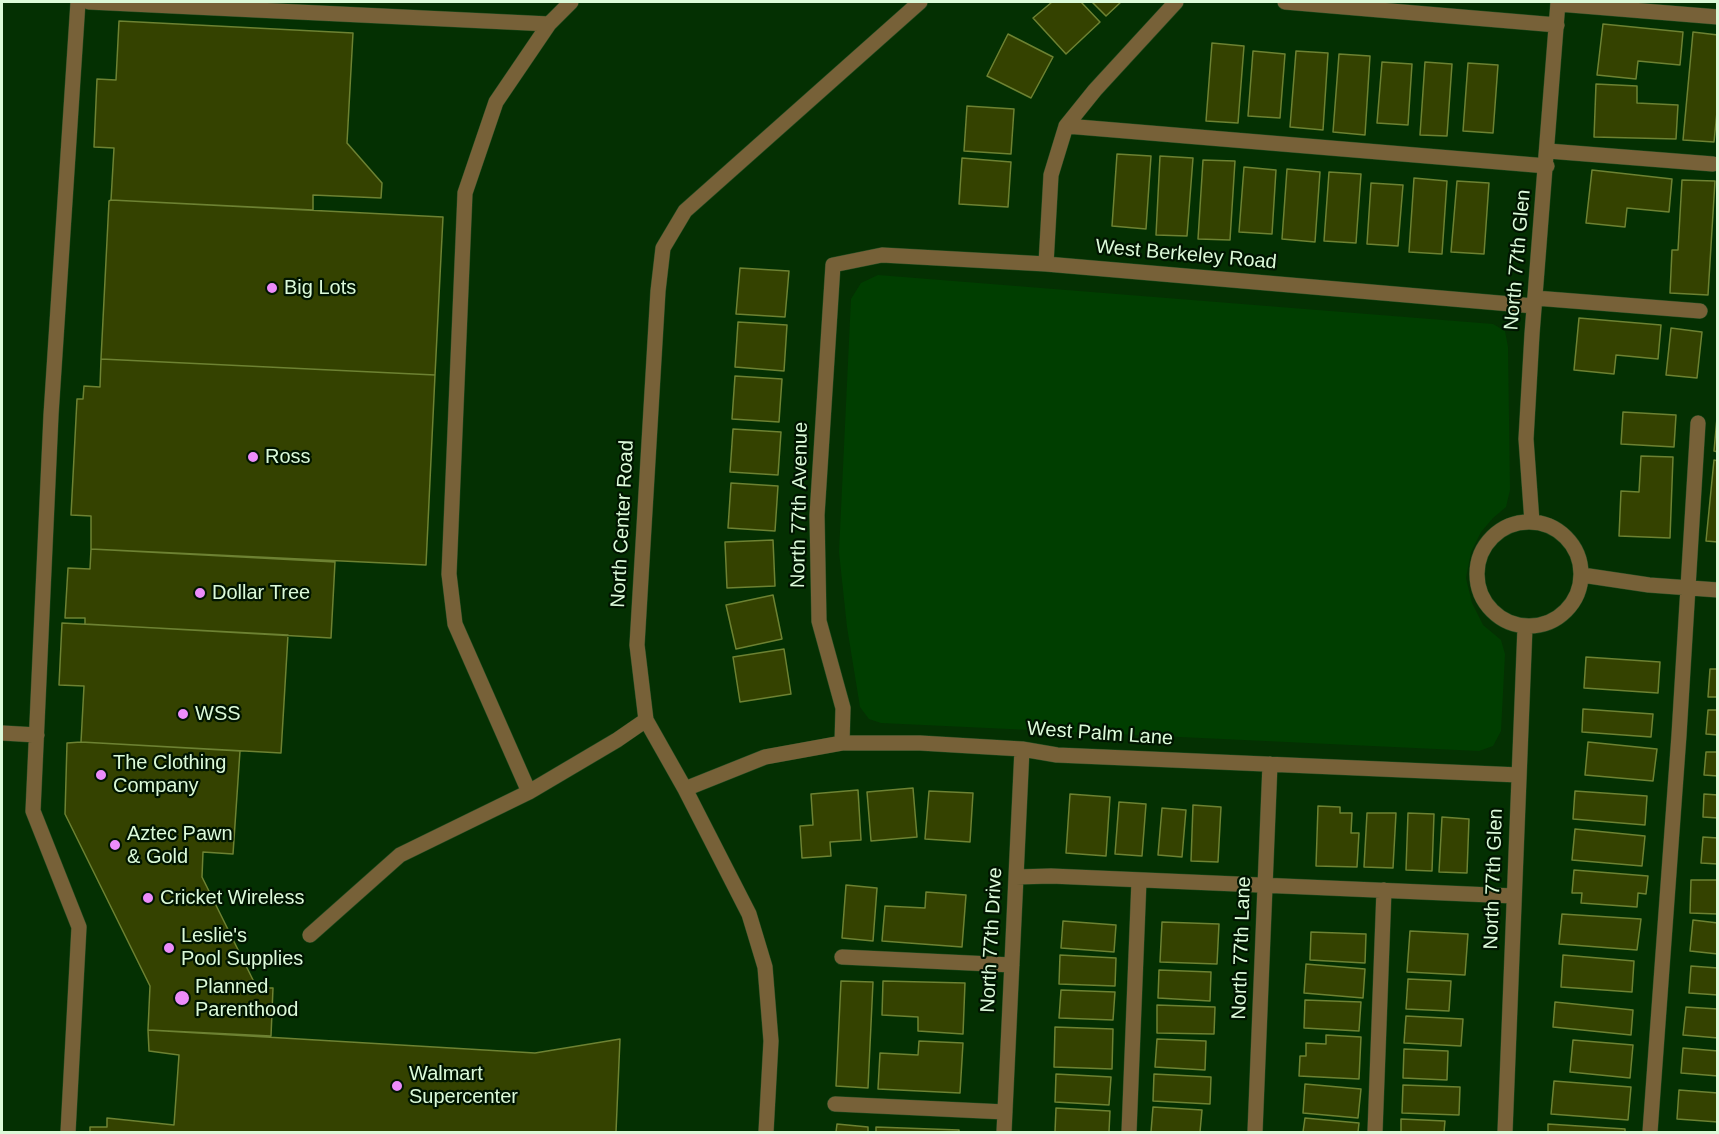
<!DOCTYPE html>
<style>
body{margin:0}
#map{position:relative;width:1719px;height:1134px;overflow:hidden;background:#043002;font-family:Helvetica,sans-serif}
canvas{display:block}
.frame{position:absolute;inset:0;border:3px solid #dcfad9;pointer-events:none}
</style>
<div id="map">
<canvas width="1719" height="1134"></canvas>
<div class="frame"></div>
</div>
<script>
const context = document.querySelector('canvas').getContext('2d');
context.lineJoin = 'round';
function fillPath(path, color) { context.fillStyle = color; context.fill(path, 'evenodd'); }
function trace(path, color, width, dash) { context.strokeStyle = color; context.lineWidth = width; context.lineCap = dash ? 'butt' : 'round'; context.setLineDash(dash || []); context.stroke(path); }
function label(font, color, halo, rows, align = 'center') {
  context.font = font + ' Helvetica,sans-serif'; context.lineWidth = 4.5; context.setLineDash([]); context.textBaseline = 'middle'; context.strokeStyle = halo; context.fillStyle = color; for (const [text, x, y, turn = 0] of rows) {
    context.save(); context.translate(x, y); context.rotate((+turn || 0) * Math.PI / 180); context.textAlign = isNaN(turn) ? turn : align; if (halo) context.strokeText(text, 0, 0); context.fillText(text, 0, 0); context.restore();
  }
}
const green = new Path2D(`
 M878 275 1493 324 1505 331 1508 347 1510 490 1506 507 1493 518 1481 532 1471 552 1466 578 1472 603 1483 625 1501 640 1505 654 1501 731 1493 746 1479 751 881 723 869 719 860 707 847 627 839 552 851 299 861 283Z`);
const building = new Path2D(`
 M1052 2H1081L1100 22 1066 54 1033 18Z
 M1092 2H1121L1106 16Z
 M119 21 353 33 347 143 382 183 381 198 313 195V210L111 200 114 148 94 147 97 79 116 80Z
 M1603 24 1683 32 1680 65 1638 61 1636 79 1597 75Z
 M1693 32 1718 35V102L1714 142 1683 140Z
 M1008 34 1053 57 1031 98 987 76Z
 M1212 43 1244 46 1238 123 1206 121Z
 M1253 51 1285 54 1280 118 1248 116Z
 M1296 51 1328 53 1323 130 1290 127Z
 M1339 54 1370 56 1365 135 1333 132Z
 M1382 62 1412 64 1408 125 1377 123Z
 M1425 62 1452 64 1447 136 1420 135Z
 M1468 63 1498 65 1493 133 1463 131Z
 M1596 84 1637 86V103L1678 105 1676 139 1594 137Z
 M967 106 1014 109 1011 154 964 151Z
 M1117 154 1151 156 1146 229 1112 226Z
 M1160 156 1193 158 1187 236 1156 235Z
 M962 158 1011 162 1008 207 959 204Z
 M1203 160 1235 161 1230 240 1198 239Z
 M1244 167 1276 170 1272 234 1239 232Z
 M1287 169 1320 172 1315 242 1282 239Z
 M1592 170 1672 179 1669 212 1627 208 1625 227 1586 223Z
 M1329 172 1361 174 1356 243 1324 241Z
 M1414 178 1447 181 1442 254 1409 252Z
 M1682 180 1715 181 1708 295 1670 293 1672 250H1678Z
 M1457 181 1489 183 1484 254 1451 252Z
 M1371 183 1403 185 1398 246 1367 244Z
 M111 200 443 217 435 375 101 359 109 201Z
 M740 268 789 271 785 317 736 314Z
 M1579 318 1661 325 1658 359 1616 355 1614 374 1574 370Z
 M738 322 787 325 784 371 735 367Z
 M1671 328 1702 332 1697 378 1666 375Z
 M101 359 435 375 426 565 91 549V516L71 515 77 399H83L84 386 100 387Z
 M735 376 782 379 779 422 732 419Z
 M1623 412 1676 415 1674 447 1621 444Z
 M1717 418H1718V452L1714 451Z
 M733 429 781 432 778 475 730 472Z
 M1641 456 1673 457 1670 538 1619 536 1621 491 1639 492Z
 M1714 460 1718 461V542L1706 541Z
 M731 483 778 486 775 531 728 528Z
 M773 540 775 586 727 588 725 542Z
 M91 549 335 562 331 638 85 624V618H65L68 568 90 569Z
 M773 595 782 639 736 649 726 605Z
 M62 623 288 635 281 753 81 742 84 686 59 685Z
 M784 649 791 694 740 702 733 657Z
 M1586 657 1660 662 1658 693 1584 688Z
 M1710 669H1718V697H1708Z
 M1583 709 1653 714 1651 737 1582 732Z
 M1708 710H1718V735L1706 734Z
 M81 742 240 751 233 854 203 852 202 877 257 988H273L271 1036 148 1030 150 986 65 814 67 743Z
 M1588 742 1657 749 1653 781 1585 775Z
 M1706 752H1718V776L1704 775Z
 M913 788 917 837 871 841 867 792Z
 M858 790 861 840 830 842 831 856 802 858 800 826 813 825 811 794Z
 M929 791 973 793 970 842 925 839Z
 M1575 791 1647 796 1645 825 1573 819Z
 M1070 794 1110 797 1106 856 1066 853Z
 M1704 794 1718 795V818L1703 817Z
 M1119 802 1146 804 1142 856 1115 854Z
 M1193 805 1221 807 1218 862 1191 861Z
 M1318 806 1340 807V813H1352L1351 833H1359L1357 867 1316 866Z
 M1162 808 1186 810 1182 857 1158 855Z
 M1367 813H1396L1393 868 1364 867Z
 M1408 813 1434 814 1432 871 1406 870Z
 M1442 817 1469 819 1467 873 1439 872Z
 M1575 829 1645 836 1642 866 1572 860Z
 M1703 837 1718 838V864L1701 863Z
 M1574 870 1648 876 1646 894 1638 893 1637 907 1581 903 1582 893H1572Z
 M1691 880H1718V914L1690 913Z
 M846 885 877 888 873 941 842 938Z
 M926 892 966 895 962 947 882 941 885 906 925 908Z
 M1562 914 1641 919 1637 950 1559 944Z
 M1693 920 1718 923V954L1690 951Z
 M1063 921 1116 925 1114 952 1061 948Z
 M1162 922 1219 924 1217 964 1160 962Z
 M1410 931 1468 934 1465 975 1407 972Z
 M1311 932 1366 934 1365 963 1310 960Z
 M1060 955 1116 958 1115 986 1059 984Z
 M1563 955 1634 961 1632 992 1561 987Z
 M1306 964 1365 969 1363 998 1304 993Z
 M1691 966 1718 968V995L1689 993Z
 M1159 970 1211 972 1210 1001 1158 998Z
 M1408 979 1451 981 1449 1011 1406 1009Z
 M841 981 873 982 868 1088 836 1086Z
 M883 981 965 983 963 1034 918 1031V1017L882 1015Z
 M1061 990 1115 992 1113 1020 1059 1018Z
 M1305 1000 1361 1002 1359 1031 1304 1028Z
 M1555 1002 1633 1010 1631 1035 1553 1027Z
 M1157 1005 1215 1007 1214 1034 1157 1033Z
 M1686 1007 1718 1009V1038L1683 1035Z
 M1406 1016 1463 1019 1461 1046 1404 1043Z
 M1055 1027 1113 1029 1112 1069 1054 1067Z
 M148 1030 535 1053 620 1039 616 1132H90V1127H107V1118L174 1125 179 1055 149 1051Z
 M1326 1035 1361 1037 1359 1079 1299 1076 1300 1056H1306V1043L1326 1044Z
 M1157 1039 1206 1041 1205 1070 1155 1067Z
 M1573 1040 1633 1045 1630 1078 1570 1072Z
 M919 1041 963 1043 960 1093 878 1089 880 1053 918 1055Z
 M1683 1048 1718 1051V1076L1681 1073Z
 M1404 1049 1448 1051 1447 1080 1403 1078Z
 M1056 1074 1111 1077 1109 1105 1055 1102Z
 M1154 1074 1211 1077 1210 1104 1153 1101Z
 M1554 1081 1631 1087 1628 1120 1551 1114Z
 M1305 1084 1361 1089 1358 1118 1303 1113Z
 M1403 1085 1460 1087 1459 1115 1402 1113Z
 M1679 1090 1718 1093V1122L1677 1119Z
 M1153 1107 1202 1110 1200 1132H1151Z
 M1056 1108 1110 1111 1109 1132H1055Z
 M1305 1118 1359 1123 1358 1132H1303Z
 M1401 1119 1445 1121 1444 1132H1401Z
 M837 1124 868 1127V1132H836Z
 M1548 1124 1625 1129V1132H1548Z
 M876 1127 959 1130V1132H876Z`);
const minor = new Path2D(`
 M89 2 549 24
 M1285 2 1557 25
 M1558 4 1718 17
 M1066 126 1547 166
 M1548 151 1713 164
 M1046 264 1051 175 1066 126 1095 90 1176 2
 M1535 298 1700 311
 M1477 574a52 52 0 1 1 104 0a52 52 0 1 1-104 0Z
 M1532 522 1526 439 1532 334 1558 2
 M1582 575 1649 585 1718 590
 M2 733 37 735
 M842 743 843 708 819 621 817 515 833 265 882 255 1046 264 1534 306
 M685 789 765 757 842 743H920L1022 749 1057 755 1519 775
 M529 792 455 624 449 574 465 193 496 102 549 24 571 2
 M1016 877 1051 876 1514 896
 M310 935 400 855 529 792 617 740 646 720
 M842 957 1012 965
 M835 1104 1005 1112
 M68 1132 79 927 33 811 51 415 78 2
 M766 1132 771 1041 765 967 749 914 685 789 646 720 637 645 658 291 663 248 685 211 920 2
 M1004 1132 1022 749
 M1129 1132 1139 880
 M1255 1132 1270 764
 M1375 1132 1384 890
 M1505 1132 1525 627
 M1650 1132 1679 735 1698 423`);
const markers = [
 [272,288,6,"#ec8cfa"],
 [253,457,6,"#ec8cfa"],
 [200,593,6,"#ec8cfa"],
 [183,714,6,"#ec8cfa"],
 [101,775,6,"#ec8cfa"],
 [115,845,6,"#ec8cfa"],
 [148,898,6,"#ec8cfa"],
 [169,948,6,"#ec8cfa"],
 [182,998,8,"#ec8cfa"],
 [397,1086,6,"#ec8cfa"]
];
const streetNames = [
 ["West Berkeley Road",1186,255,5],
 ["North 77th Glen",1518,260,-85],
 ["North 77th Avenue",800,505,-89],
 ["North Center Road",623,524,-87],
 ["West Palm Lane",1100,734,4],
 ["North 77th Glen",1494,879,-88],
 ["North 77th Drive",992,940,-87],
 ["North 77th Lane",1242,948,-88]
];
const poiNames = [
 ["Big Lots",284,288],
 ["Ross",265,457],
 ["Dollar Tree",212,593],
 ["WSS",195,714],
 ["The Clothing",113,763],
 ["Company",113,786],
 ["Aztec Pawn",127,834],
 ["& Gold",127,857],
 ["Cricket Wireless",160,898],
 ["Leslie's",181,936],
 ["Pool Supplies",181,959],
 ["Planned",195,987],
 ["Parenthood",195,1010],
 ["Walmart",409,1074],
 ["Supercenter",409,1097]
];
fillPath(green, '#003e00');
fillPath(building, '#344200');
trace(building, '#6d8232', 1.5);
trace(minor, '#224c20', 16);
trace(minor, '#776138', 15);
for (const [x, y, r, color] of markers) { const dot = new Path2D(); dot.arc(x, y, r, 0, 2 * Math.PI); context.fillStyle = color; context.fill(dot); trace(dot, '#011501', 2); }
label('20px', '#dcfad9', '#011501', streetNames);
label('20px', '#dcfad9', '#011501', poiNames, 'left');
</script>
